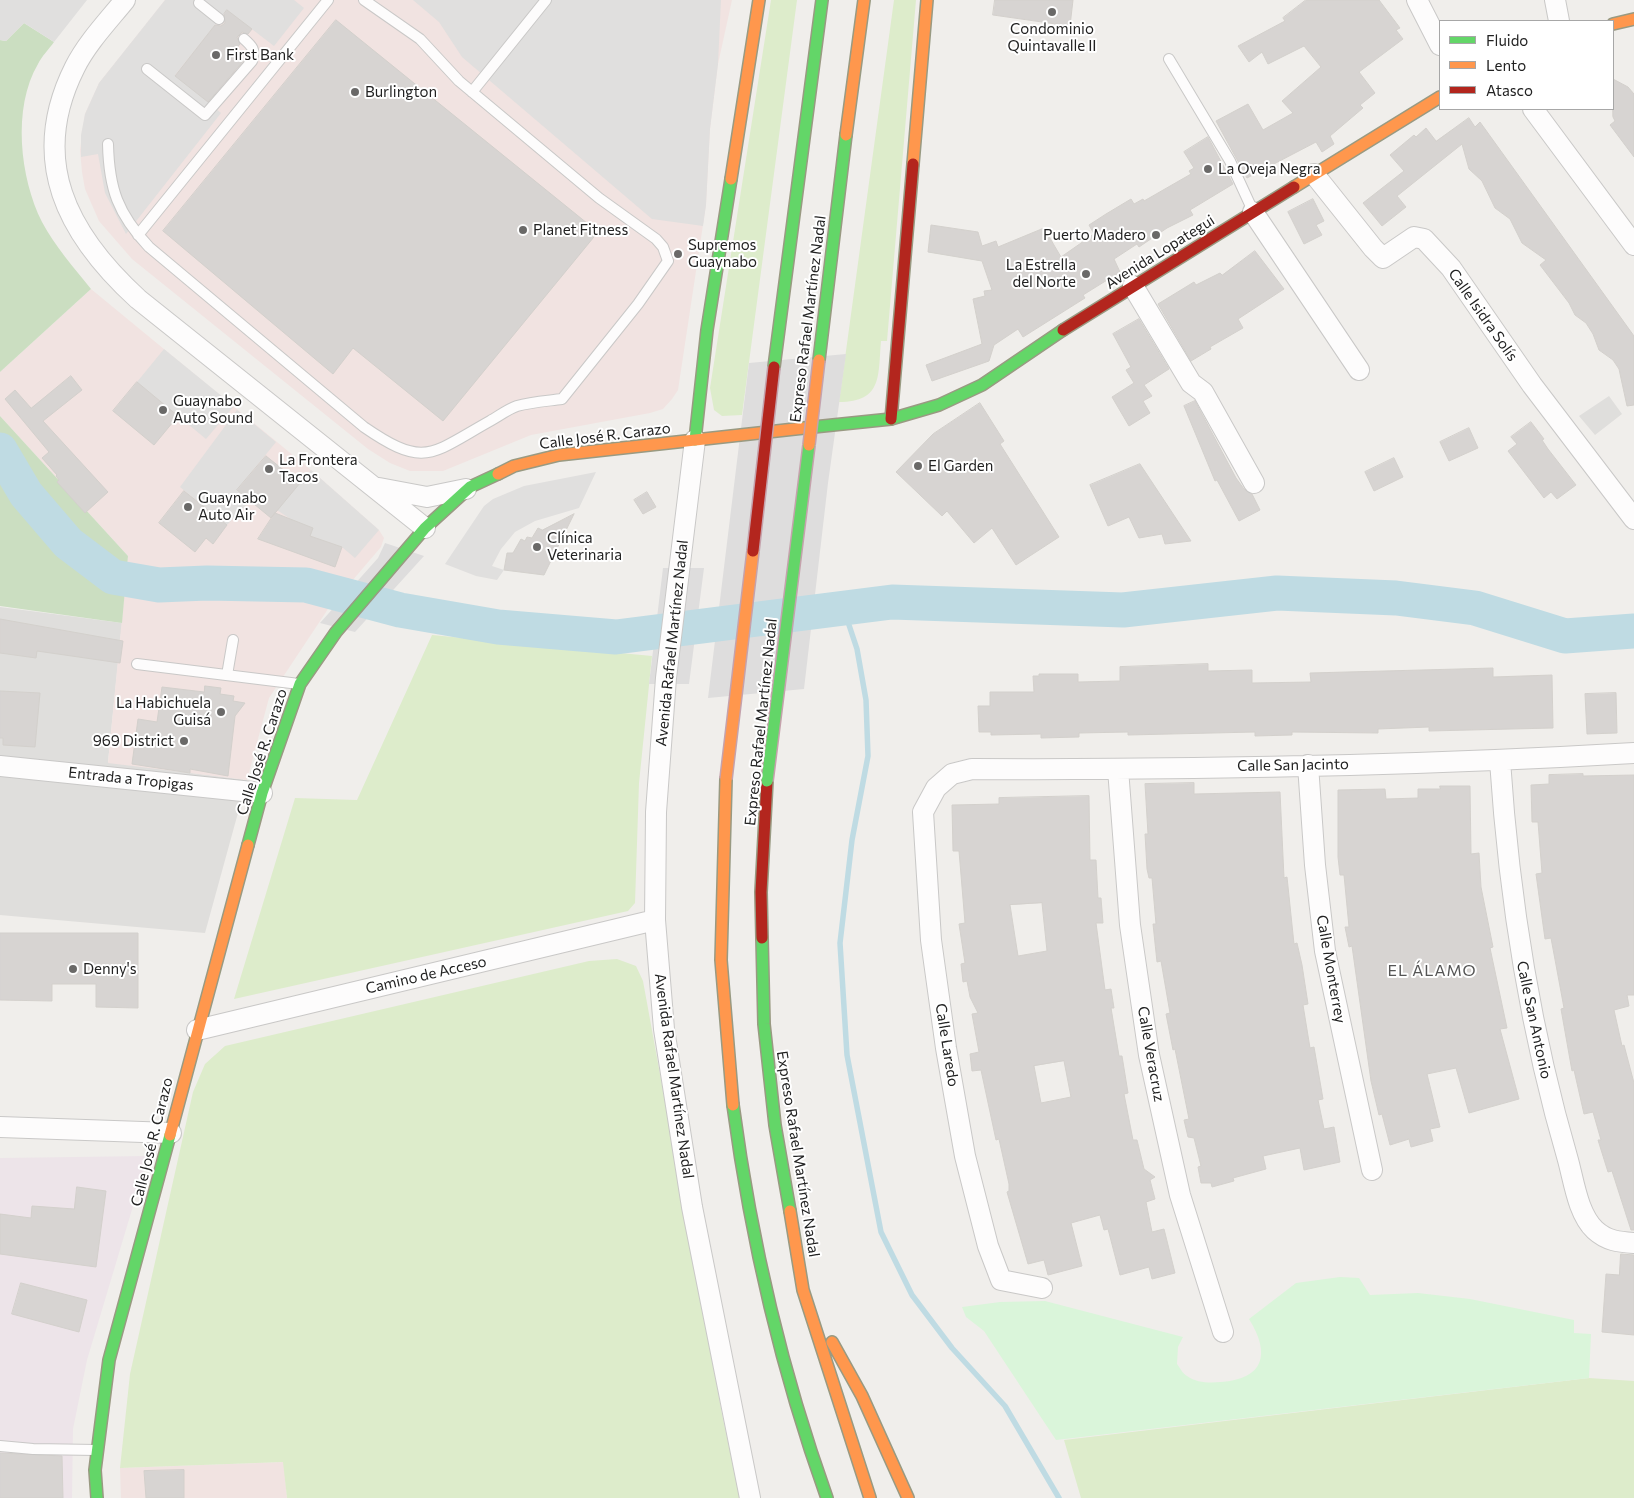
<!DOCTYPE html>
<meta charset="utf-8">
<style>
body{margin:0}
#map{position:relative;width:1634px;height:1498px;overflow:hidden;background:#f0eeeb;font-family:Commissioner,sans-serif}
canvas{display:block}
.legend{position:absolute;left:1439px;top:20px;width:175px;height:90px;box-sizing:border-box;background:#fff;border:1px solid #a7a7a7;margin:0;padding:6px 9px;list-style:none;font-size:15px;color:#222}
.legend li{display:flex;align-items:center;gap:10px;height:25px}
.legend b{width:25px;border:1px solid #a7a7a7}
</style>
<div id="map">
<canvas width="1634" height="1498"></canvas>
<ul class="legend">
<li><b style="height:6px;background:#63d668"></b>Fluido</li>
<li><b style="height:6px;background:#ff974d"></b>Lento</li>
<li><b style="height:6px;background:#b3261e"></b>Atasco</li>
</ul>
</div>
<script>
const context = document.querySelector('canvas').getContext('2d');
context.lineJoin = 'round';
function fillPath(path, color) { context.fillStyle = color; context.fill(path, 'evenodd'); }
function trace(path, color, width, dash) { context.strokeStyle = color; context.lineWidth = width; context.lineCap = dash ? 'butt' : 'round'; context.setLineDash(dash || []); context.stroke(path); }
function label(font, color, halo, rows, align = 'center') {
  context.font = font + ' Commissioner,sans-serif'; context.lineWidth = 4; context.setLineDash([]); context.textBaseline = 'middle'; context.strokeStyle = halo; context.fillStyle = color; for (const [text, x, y, turn = 0] of rows) {
    context.save(); context.translate(x, y); context.rotate((+turn || 0) * Math.PI / 180); context.textAlign = isNaN(turn) ? turn : align; if (halo) context.strokeText(text, 0, 0); context.fillText(text, 0, 0); context.restore();
  }
}
const residential = new Path2D(`
 M1609 396 1622 414 1595 435 1579 416Z
 M0 607 122 623 108 762 247 780 205 933 0 915Z`);
const commercial = new Path2D(`
 M165 0H732L718 64 710 129 706 205 678 390 672 399 663 409 650 413 531 435 443 471H410L390 463 368 449 132 259 99 221 85 189 82 172 80 150 85 114 99 83Z
 M91 289 311 470 379 530 384 538 381 547 328 609 269 698 247 780 108 763 128 556 0 416V372Z
 M284 1462 287 1498H121L120 1468Z`);
const industrial = new Path2D(`
 M148 1156 87 1360 73 1429 72 1498H0V1158Z`);
const grass = new Path2D(`
 M771 0H797L742 415 722 416 714 410 710 388Z
 M894 0H916L887 341H881C878 375 883 402 839 402Z
 M432 635 652 656 639 783 635 903 628 911 234 999 295 798 357 800Z
 M617 959 636 966 643 981 722 1414 740 1498H287L283 1462 120 1468 130 1374 193 1092 205 1064 225 1046 589 961Z
 M1589 1378 1634 1381V1498H1081L1064 1440Z`);
const forest = new Path2D(`
 M24 23 54 42C49 49 42 56 38 64 12 108 20 178 42 222 55 246 74 268 91 289L0 372V40L6 41Z
 M0 416 128 556 122 623 0 606Z`);
const park = new Path2D(`
 M1340 1277 1359 1278 1370 1295 1418 1293 1470 1299 1574 1320V1333L1591 1334 1589 1378 1056 1440 984 1331 966 1317 962 1307 1000 1302 1045 1301 1183 1337 1178 1347 1177 1364C1180 1368 1183 1374 1187 1376 1197 1383 1209 1383 1221 1382 1264 1379 1271 1354 1249 1319L1296 1283Z`);
const parking = new Path2D(`
 M0 0H87L54 42 24 23 6 41 0 40Z
 M165 0H294L304 8 274 46 227 10 175 75 221 113 126 234 105 193 98 154 81 157V135L85 114 99 83Z
 M413 0H721L718 64 710 129 706 205 703 226 652 219 462 57 439 22Z
 M164 349 234 406 206 439 137 382Z
 M237 410 276 442 237 490 250 501 227 525 180 487Z
 M311 470 379 530 355 558 342 547 310 536 292 520 277 510Z
 M596 472 579 508 535 521 515 532 501 549 492 566 504 570 497 580 476 576 445 564 484 506 493 499 524 486Z`);
const pier = new Path2D(`
 M846 354 828 483 804 689 708 698 749 363Z
 M385 543 424 556 355 632 320 623 378 558Z
 M663 568H704L689 684H649Z`);
const stream = new Path2D(`
 M844 610 857 649 866 700 868 756 852 840 840 943 847 1055 881 1232 912 1295 952 1348 1005 1406 1059 1498`);
const river = new Path2D(`
 M0 450 26 494 68 543 113 577 159 585 207 583 306 585 400 610 498 627 616 637 892 602 1123 610 1277 593 1396 598 1475 608 1565 636 1634 631`);
const building = new Path2D(`
 M995 0H1073L1070 26 993 15Z
 M1306 0H1379L1400 28 1396 30 1403 39 1359 72 1375 93 1360 105 1363 108 1330 136 1334 144 1322 152 1316 142 1247 178 1216 121 1248 104 1263 130 1293 113 1282 101 1321 67 1304 46 1268 64 1262 52 1249 62 1238 46 1285 21 1283 18Z
 M227 10 252 29 248 34 242 32 237 37 240 44 235 50 245 59 208 102 175 76 215 25 221 26 225 23 224 14Z
 M336 20 598 232 443 421 353 348 333 374 163 231Z
 M1613 79 1628 87 1634 94V157L1610 125 1615 121 1613 117Z
 M1469 118 1475 127 1480 122 1634 336V405L1627 406 1619 369 1613 360 1599 350 1593 334 1586 323 1575 315 1569 303 1540 265 1546 260 1522 243 1510 219 1495 208 1482 181 1469 169 1462 144 1397 196 1406 207 1382 226 1363 203 1404 171 1390 155 1414 135 1416 137 1426 128 1436 141Z
 M1208 137 1233 184 1190 210 1193 215 1167 228 1139 247 1137 244 1114 259 1120 272 1083 295 1085 298 1023 337 1018 329 994 345 989 361 932 381 926 365 982 344 973 299 985 296 984 291 992 290 982 261 928 252 931 225 978 232 982 246 996 241 998 247 1044 228 1061 257 1094 234 1089 225 1106 214 1131 199 1134 204 1143 199 1144 201 1191 174 1189 171 1194 168 1184 152Z
 M1313 199 1324 221 1316 225 1322 235 1304 244 1288 212Z
 M1255 251 1284 289 1238 319 1243 328 1210 347 1211 349 1191 361 1158 304 1194 282 1196 285 1220 273 1222 275Z
 M1139 319 1169 369 1144 385 1152 396 1143 401 1150 413 1129 426 1112 397 1134 383 1126 370 1131 367 1113 334Z
 M71 376 82 390 43 421 108 492 85 513 57 482 59 480 56 476 57 475 42 458 49 452 5 399 15 390 31 408Z
 M137 382 178 416 154 445 113 411Z
 M1195 401 1236 478 1244 489 1252 494 1260 510 1239 521 1217 480 1215 481 1184 406Z
 M980 403 1004 441 1000 444 1059 537 1016 565 992 528 974 543 947 511 942 516 896 472 933 434Z
 M1531 422 1544 439 1542 440 1548 449 1576 485 1557 499 1551 492 1544 498 1508 451 1517 444 1511 437Z
 M1469 428 1478 448 1449 461 1440 442Z
 M266 456 300 483 271 518 237 490Z
 M1394 458 1403 477 1374 491 1365 472Z
 M1140 464 1191 541 1165 544 1162 534 1139 538 1129 517 1108 526 1090 485Z
 M184 491 227 525 213 544 206 538 195 552 159 523Z
 M647 492 656 507 643 514 634 500Z
 M275 513 313 528 310 536 342 547 335 567 258 539Z
 M574 514 544 575 504 570 507 553H513L521 539 525 541 527 537 532 538 538 528 542 530Z
 M0 619 123 641 120 663 37 651 36 658 0 653Z
 M1208 664V671L1252 670V683L1311 682 1310 673 1458 669 1493 668V677L1552 675 1553 728 1429 731V727L1378 729V733L1292 732V735L1255 736V732L1128 735V732L1079 733V737L1041 738V734L991 735V732H979L978 706H990V692H1034L1033 676H1039V674H1078V682L1120 681V667Z
 M205 686 221 688 220 694 234 696 233 701 245 703 235 716 228 776 190 769V773L132 764 138 719 157 722 162 687 204 692Z
 M0 691 40 693 35 747 3 745V738H0Z
 M1616 693 1617 733 1587 734 1585 694Z
 M1583 774V776L1634 775V995H1627L1629 1006 1614 1010 1622 1046 1624 1045 1634 1083V1230H1631L1612 1171 1608 1172 1598 1140H1601L1593 1112 1584 1114 1574 1070 1572 1071 1561 1009 1564 1008 1551 938 1545 939 1536 874 1542 873 1538 822H1532L1531 785 1549 784V775Z
 M1194 783V794L1280 792 1284 878 1287 877 1294 944 1297 943 1302 965 1308 1004 1303 1005 1310 1048 1314 1047 1323 1099 1318 1100 1324 1129 1334 1127 1340 1162 1304 1170 1300 1148 1263 1156 1266 1169 1233 1178 1234 1181 1212 1187 1211 1183H1201L1198 1167 1201 1166 1194 1138 1188 1137 1184 1120 1189 1119 1175 1049 1173 1050 1166 1014 1170 1013 1161 961 1157 962 1153 924H1156L1152 878H1149L1147 869 1145 834H1148L1145 784Z
 M1440 786H1470L1471 854 1479 853 1481 887 1493 947 1490 948 1507 1028 1500 1029 1519 1099 1469 1113 1456 1068 1427 1074 1440 1127 1430 1129 1433 1141 1411 1147 1409 1139 1390 1145 1382 1114 1379 1115 1371 1081 1352 946 1349 947 1345 927H1349L1344 875H1340L1338 857V790L1385 789 1386 799 1418 798V789H1440Z
 M1089 796 1090 860H1096L1098 898H1101L1103 923H1096L1105 990 1111 989 1114 1008H1111L1119 1056H1122L1128 1093 1124 1094 1133 1140H1137L1144 1169 1155 1177 1150 1180 1155 1199 1146 1202 1152 1232 1164 1229 1175 1273 1152 1279 1149 1267 1120 1275 1108 1229 1104 1230 1100 1215 1071 1223 1082 1266 1048 1275 1044 1260 1028 1264 1007 1192 1009 1191V1184L999 1139 996 1140 981 1070 972 1071 970 1054 979 1052 972 1014 978 1013 970 997 967 981 963 982 961 964 965 963 959 924 965 923 959 851H953L952 805 999 804V798ZM1042 903 1047 951 1018 956 1010 905ZM1064 1061 1071 1097 1041 1103 1034 1066Z
 M0 933H138V1008L96 1007V984H52V1001L0 1000Z
 M77 1187 106 1191 96 1267 0 1254V1214L31 1218 32 1206 74 1209Z
 M1621 1254 1634 1255V1335L1602 1332 1606 1274 1619 1275Z
 M21 1283 87 1300 79 1332 12 1314Z
 M0 1453 62 1456 63 1498H0Z
 M184 1470V1498H146L144 1471Z`);
const lane = new Path2D(`
 M199 3 219 19
 M1169 59 1230 161 1253 211
 M147 69 205 115 252 61C256 50 252 46 244 39
 M472 92 546 0
 M108 144C109 189 118 214 149 247L364 427C425 469 431 454 490 421 499 416 508 409 517 406 531 402 547 401 562 399L638 304 668 261 663 247 656 239 599 198 459 81 420 39 364 0
 M138 235 328 0
 M137 664 299 684
 M227 675 233 640
 M0 1446 33 1449 96 1450`);
const street = new Path2D(`
 M125 0C108 21 87 43 75 67 28 160 67 234 138 299L425 528
 M1417 0 1440 45
 M1555 0 1559 21
 M1533 109 1634 245
 M1314 174 1373 248 1383 258 1414 237 1424 239 1451 268 1532 385 1634 519
 M1253 212 1359 370
 M1133 286 1191 383 1203 392 1254 483
 M695 440 666 678 656 812 655 920 664 1029 692 1207 750 1498
 M379 488 427 497 466 489
 M1500 761C1509 898 1529 1027 1568 1160 1574 1182 1578 1214 1595 1230 1607 1241 1619 1242 1634 1243
 M1308 765 1315 865 1325 951 1372 1170
 M0 766 262 793
 M1118 769 1130 925 1149 1055 1180 1195 1223 1332
 M197 1030 655 920
 M0 1127 171 1133
 M1042 1288 1001 1280 988 1246 965 1156 946 1048 931 940 923 812 936 788 952 774 972 769C1193 770 1414 766 1634 753`);
const fast = new Path2D(`
 M819 360 846 135
 M774 367 822 0
 M804 428 891 419 939 405 982 385 1063 330
 M695 440 707 330 731 179
 M248 845 262 793 300 684 336 632 425 528 470 487 498 474
 M762 938 764 1024 775 1125 790 1211
 M733 1105C751 1240 781 1370 827 1498
 M97 1498 95 1470 109 1360 170 1135`);
const slow = new Path2D(`
 M1613 24 1634 19
 M846 135 864 0
 M913 164 927 0
 M731 179 759 0
 M1294 187 1440 97
 M498 474 514 466 559 455 804 428
 M726 779 721 960 733 1105
 M170 1135 248 845
 M790 1211 803 1290 870 1498
 M832 1342 862 1396 908 1498`);
const jam = new Path2D(`
 M1063 330 1294 187
 M891 419 913 164
 M762 938 761 892 767 781`);
const fastBridge = new Path2D(`
 M767 781 809 445`);
const slowBridge = new Path2D(`
 M809 445 819 360
 M726 779 753 551`);
const jamBridge = new Path2D(`
 M753 551 774 367`);
const markers = [
 [1052,12,5,"#6a6968"],
 [216,55,5,"#6a6968"],
 [355,92,5,"#6a6968"],
 [1208,169,5,"#6a6968"],
 [523,230,5,"#6a6968"],
 [1156,235,5,"#6a6968"],
 [678,254,5,"#6a6968"],
 [1086,274,5,"#6a6968"],
 [163,410,5,"#6a6968"],
 [918,466,5,"#6a6968"],
 [269,469,5,"#6a6968"],
 [188,507,5,"#6a6968"],
 [537,547,5,"#6a6968"],
 [221,712,5,"#6a6968"],
 [184,741,5,"#6a6968"],
 [73,969,5,"#6a6968"]
];
const poiNames = [
 ["Condominio",1052,29,"center"],
 ["Quintavalle II",1052,46,"center"],
 ["First Bank",226,55],
 ["Burlington",365,92],
 ["La Oveja Negra",1218,169],
 ["Planet Fitness",533,230],
 ["Puerto Madero",1146,235,"right"],
 ["Supremos",688,245],
 ["Guaynabo",688,262],
 ["La Estrella",1076,265,"right"],
 ["del Norte",1076,282,"right"],
 ["Guaynabo",173,401],
 ["Auto Sound",173,418],
 ["La Frontera",279,460],
 ["Tacos",279,477],
 ["El Garden",928,466],
 ["Guaynabo",198,498],
 ["Auto Air",198,515],
 ["Clínica",547,538],
 ["Veterinaria",547,555],
 ["La Habichuela",211,703,"right"],
 ["Guisá",211,720,"right"],
 ["969 District",174,741,"right"],
 ["Denny's",83,969]
];
const streetNames = [
 ["Avenida Lopategui",1160,252,-32],
 ["Calle Isidra Solís",1483,315,55],
 ["Expreso Rafael Martínez Nadal",808,319,-83],
 ["Calle José R. Carazo",605,436,-7],
 ["Avenida Rafael Martínez Nadal",672,643,-84],
 ["Expreso Rafael Martínez Nadal",761,722,-84],
 ["Calle José R. Carazo",262,752,-72],
 ["Calle San Jacinto",1293,765,-1],
 ["Entrada a Tropigas",131,779,6],
 ["Calle Monterrey",1331,969,80],
 ["Camino de Acceso",426,975,-13],
 ["Calle San Antonio",1534,1020,78],
 ["Calle Laredo",947,1045,81],
 ["Calle Veracruz",1151,1054,80],
 ["Avenida Rafael Martínez Nadal",674,1076,82],
 ["Calle José R. Carazo",152,1142,-76],
 ["Expreso Rafael Martínez Nadal",798,1154,81]
];
const neighbourhoodNames = [
 ["EL ÁLAMO",1432,971]
];
fillPath(residential, '#dfdedc');
fillPath(commercial, '#f1e3e1');
fillPath(industrial, '#ede4e9');
fillPath(grass, '#ddeccb');
fillPath(forest, '#cbdec1');
fillPath(park, '#daf5da');
fillPath(parking, '#e0dfde');
fillPath(pier, '#dedddd');
trace(stream, '#bfdbe3', 5.5);
trace(river, '#bfdbe3', 35);
fillPath(building, '#d7d4d2');
trace(building, '#d3d0cc', 1);
trace(lane, '#c9c8c7', 12);
trace(street, '#c9c8c7', 22);
trace(fast, '#999a82', 14);
trace(slow, '#999a82', 14);
trace(jam, '#999a82', 14);
trace(lane, '#fdfcfc', 10);
trace(street, '#fdfcfc', 20);
trace(fast, '#63d668', 11);
trace(slow, '#ff974d', 11);
trace(jam, '#b3261e', 11);
trace(fastBridge, '#c5a2ac', 14, []);
trace(slowBridge, '#c5a2ac', 14, []);
trace(jamBridge, '#c5a2ac', 14, []);
trace(fastBridge, '#63d668', 11);
trace(slowBridge, '#ff974d', 11);
trace(jamBridge, '#b3261e', 11);
for (const [x, y, r, color] of markers) { const dot = new Path2D(); dot.arc(x, y, r, 0, 2 * Math.PI); context.fillStyle = color; context.fill(dot); trace(dot, '#fff', 2); }
label('15px', '#222', '#fff', poiNames, 'left');
label('15px', '#222', '#fff', streetNames);
context.letterSpacing = '1px';
label('16px', '#555', '#fff', neighbourhoodNames);
context.letterSpacing = '0px';
</script>
